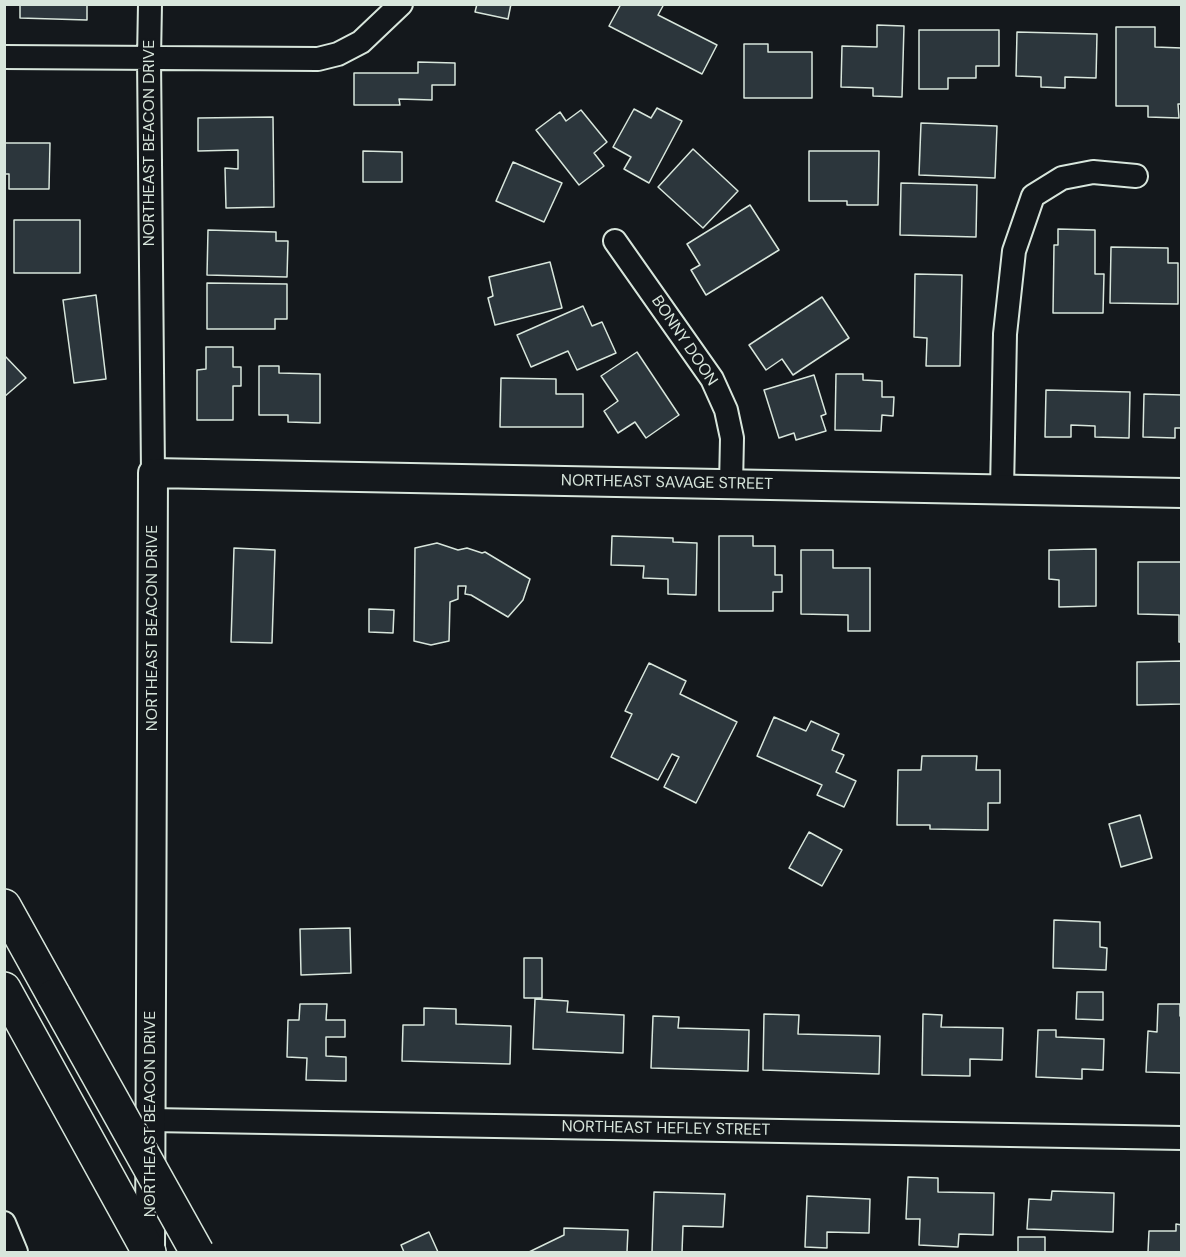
<!DOCTYPE html>
<style>
body{margin:0}
#map{position:relative;width:1186px;height:1257px;overflow:hidden;background:#14181c;font-family:"DM Sans",sans-serif}
canvas{display:block}
.frame{position:absolute;inset:0;border:6px solid #d8e6dc;pointer-events:none}
</style>
<div id="map">
<canvas width="1186" height="1257"></canvas>
<div class="frame"></div>
</div>
<script>
const context = document.querySelector('canvas').getContext('2d');
context.lineJoin = 'round';
function fillPath(path, color) { context.fillStyle = color; context.fill(path, 'evenodd'); }
function trace(path, color, width, dash) { context.strokeStyle = color; context.lineWidth = width; context.lineCap = dash ? 'butt' : 'round'; context.setLineDash(dash || []); context.stroke(path); }
function label(font, color, halo, rows, align = 'center') {
  context.font = font + ' "DM Sans",sans-serif'; context.lineWidth = 4.5; context.setLineDash([]); context.textBaseline = 'middle'; context.strokeStyle = halo; context.fillStyle = color; for (const [text, x, y, turn = 0] of rows) {
    context.save(); context.translate(x, y); context.rotate((+turn || 0) * Math.PI / 180); context.textAlign = isNaN(turn) ? turn : align; if (halo) context.strokeText(text, 0, 0); context.fillText(text, 0, 0); context.restore();
  }
}
const building = new Path2D(`
 M20 4H87V20L20 18Z
 M477 4H511L508 19 475 12Z
 M621 4H664L658 15 717 45 702 74 609 26Z
 M877 25 904 26 902 97 873 96V88L841 87 842 46 877 47Z
 M1116 27H1155V47L1182 48V104H1178L1179 118 1148 117V106H1116Z
 M919 30H999V66H976V78H948V89H919Z
 M1017 32 1097 34 1096 78 1065 77V88L1041 87V77L1016 76Z
 M744 44H768V52H812V98H744Z
 M418 62 455 63V85H432V100L399 99 400 105H354V73H418Z
 M657 108 682 121 649 183 624 169 631 157 613 147 634 109 651 118Z
 M581 110 607 142 594 153 604 166 579 185 536 130 560 112 566 121Z
 M273 117 274 207 226 208 225 168 238 169V150L198 151V118Z
 M921 123 997 126 995 178 919 175Z
 M4 143H50L49 189H9V174H4Z
 M693 149 738 191 703 228 658 187Z
 M363 151 402 152V182H363Z
 M809 151H879L878 205H847V201H809Z
 M513 162 562 183 544 222 496 201Z
 M901 183 977 185 976 237 900 235Z
 M750 205 779 250 706 295 691 270 700 265 687 244Z
 M14 220H80V273H14Z
 M1058 229 1095 230V274H1104L1103 313H1053L1054 245H1058Z
 M208 230 276 232V241H288L287 277 207 275Z
 M1111 247 1168 248V263H1178V304L1110 303Z
 M550 262 562 308 495 325 488 298 493 296 489 277Z
 M915 274 962 275 960 366H926L927 338 914 337Z
 M207 283 287 284V319H275V329H207Z
 M96 295 106 379 74 383 63 300Z
 M822 297 849 338 793 375 782 359 766 370 749 345Z
 M583 306 592 326 602 322 616 353 577 370 568 351 531 367 517 335Z
 M206 347H233V367H241V386H233V420H197V370L206 369Z
 M637 352 679 415 646 438 635 422 618 433 604 411 618 401 601 376Z
 M4 355 26 378 4 397Z
 M259 366H279V373L320 374V423L288 422V415H259Z
 M836 374H863V380L882 381V397H894L893 416 882 415 881 431 835 430Z
 M814 375 826 414 821 416 826 431 796 440 794 433 779 438 764 390Z
 M501 378 556 379V394H583V427H500Z
 M1046 390 1130 392 1129 438 1095 437V426L1071 425V437H1045Z
 M1144 394 1182 395V428H1175V438L1143 437Z
 M612 536 673 538V542L697 543 696 595 668 594V579L643 578 644 566 611 565Z
 M719 536H753V546H775V575H782V592H773V611H719Z
 M437 543 458 550 467 548 482 553 485 552 530 579 523 600 508 617 471 595 465 594 466 586H458V599L450 602 449 641 431 645 414 641 415 548Z
 M234 548 275 550 272 643 231 642Z
 M1096 549V606L1059 607V580L1049 579V550Z
 M801 550H833V568H870V631H848V615L801 614Z
 M1138 562H1182V642H1179V615L1138 614Z
 M369 609 394 610 393 633 369 632Z
 M1182 661V704L1137 705V662Z
 M649 663 686 681 680 694 737 722 696 803 664 787 679 757 672 754 658 780 611 757 632 714 625 711Z
 M774 717 806 731 811 721 839 734 832 750 844 755 836 772 856 781 844 807 817 795 822 785 757 756Z
 M922 756H977L976 770H1000V803H988V830L930 829V825H897L898 770H921Z
 M1140 815 1152 858 1121 867 1109 824Z
 M809 832 842 850 822 886 789 868Z
 M1054 920 1100 922V947L1107 948 1106 970 1053 968Z
 M350 928 351 973 301 975 300 929Z
 M524 958H542V998H524Z
 M1077 992H1103V1020L1076 1019Z
 M535 999 568 1001 567 1012 624 1015 623 1053 533 1049Z
 M300 1004H327L326 1020H345V1037H326V1056L346 1057V1081L306 1080 307 1058 287 1057 288 1020H299Z
 M1158 1004H1180V1016H1182V1073L1146 1072 1148 1031 1157 1032Z
 M424 1008 456 1009V1024L511 1026 510 1064 402 1061 403 1025H424Z
 M764 1014 799 1015 798 1034 880 1036 879 1074 763 1070Z
 M923 1014 942 1015 941 1027 1003 1028 1002 1060 970 1059V1076L922 1075Z
 M653 1016 679 1017 678 1028 749 1030 748 1071 651 1068Z
 M1038 1030H1056V1037L1104 1039 1103 1070 1082 1069V1079L1036 1077Z
 M908 1177 938 1178V1192L994 1193 993 1235 959 1234 958 1247 919 1245 920 1219H906Z
 M1052 1191 1114 1193 1113 1232 1027 1229 1029 1199 1051 1200Z
 M654 1192 725 1194 723 1227 683 1226 682 1252H652Z
 M807 1196 870 1199 869 1233 827 1232V1248L805 1247Z
 M1176 1224 1182 1225V1252H1148L1149 1231H1176Z
 M564 1228 628 1230 627 1252H529L564 1235Z
 M429 1232 438 1252H404L401 1245Z
 M1018 1237H1045V1252H1018Z`);
const minor = new Path2D(`
 M150 4 149 58 153 473
 M4 57 318 59 338 54 361 42 401 4
 M615 241 712 379 726 410 732 438 731 485
 M1002 490 1005 334 1014 251 1033 196 1062 178 1093 172 1136 176
 M151 1120 1182 1138
 M4 1223 16 1252`);
const tertiary = new Path2D(`
 M150 1252 153 473 1182 493`);
const motorway = new Path2D(`
 M4 906 54 996
 M4 989 149 1252`);
const motorwayBridge = new Path2D(`
 M54 996 197 1252`);
const streetNames = [
 ["NORTHEAST BEACON DRIVE",150,143,-90],
 ["BONNY DOON",684,341,56],
 ["NORTHEAST SAVAGE STREET",667,483,1],
 ["NORTHEAST BEACON DRIVE",153,628,-90],
 ["NORTHEAST BEACON DRIVE",151,1114,-90],
 ["NORTHEAST HEFLEY STREET",666,1129,1]
];
fillPath(building, '#2c363c');
trace(building, '#d8e6dc', 1.5);
trace(minor, '#d8e6dc', 26);
trace(tertiary, '#d8e6dc', 32);
trace(motorway, '#d8e6dc', 36);
trace(minor, '#14181c', 22);
trace(tertiary, '#14181c', 28);
trace(motorway, '#14181c', 33);
trace(motorwayBridge, '#d8e6dc', 36, []);
trace(motorwayBridge, '#14181c', 33);
label('16px', '#d8e6dc', '#14181c', streetNames);
</script>
